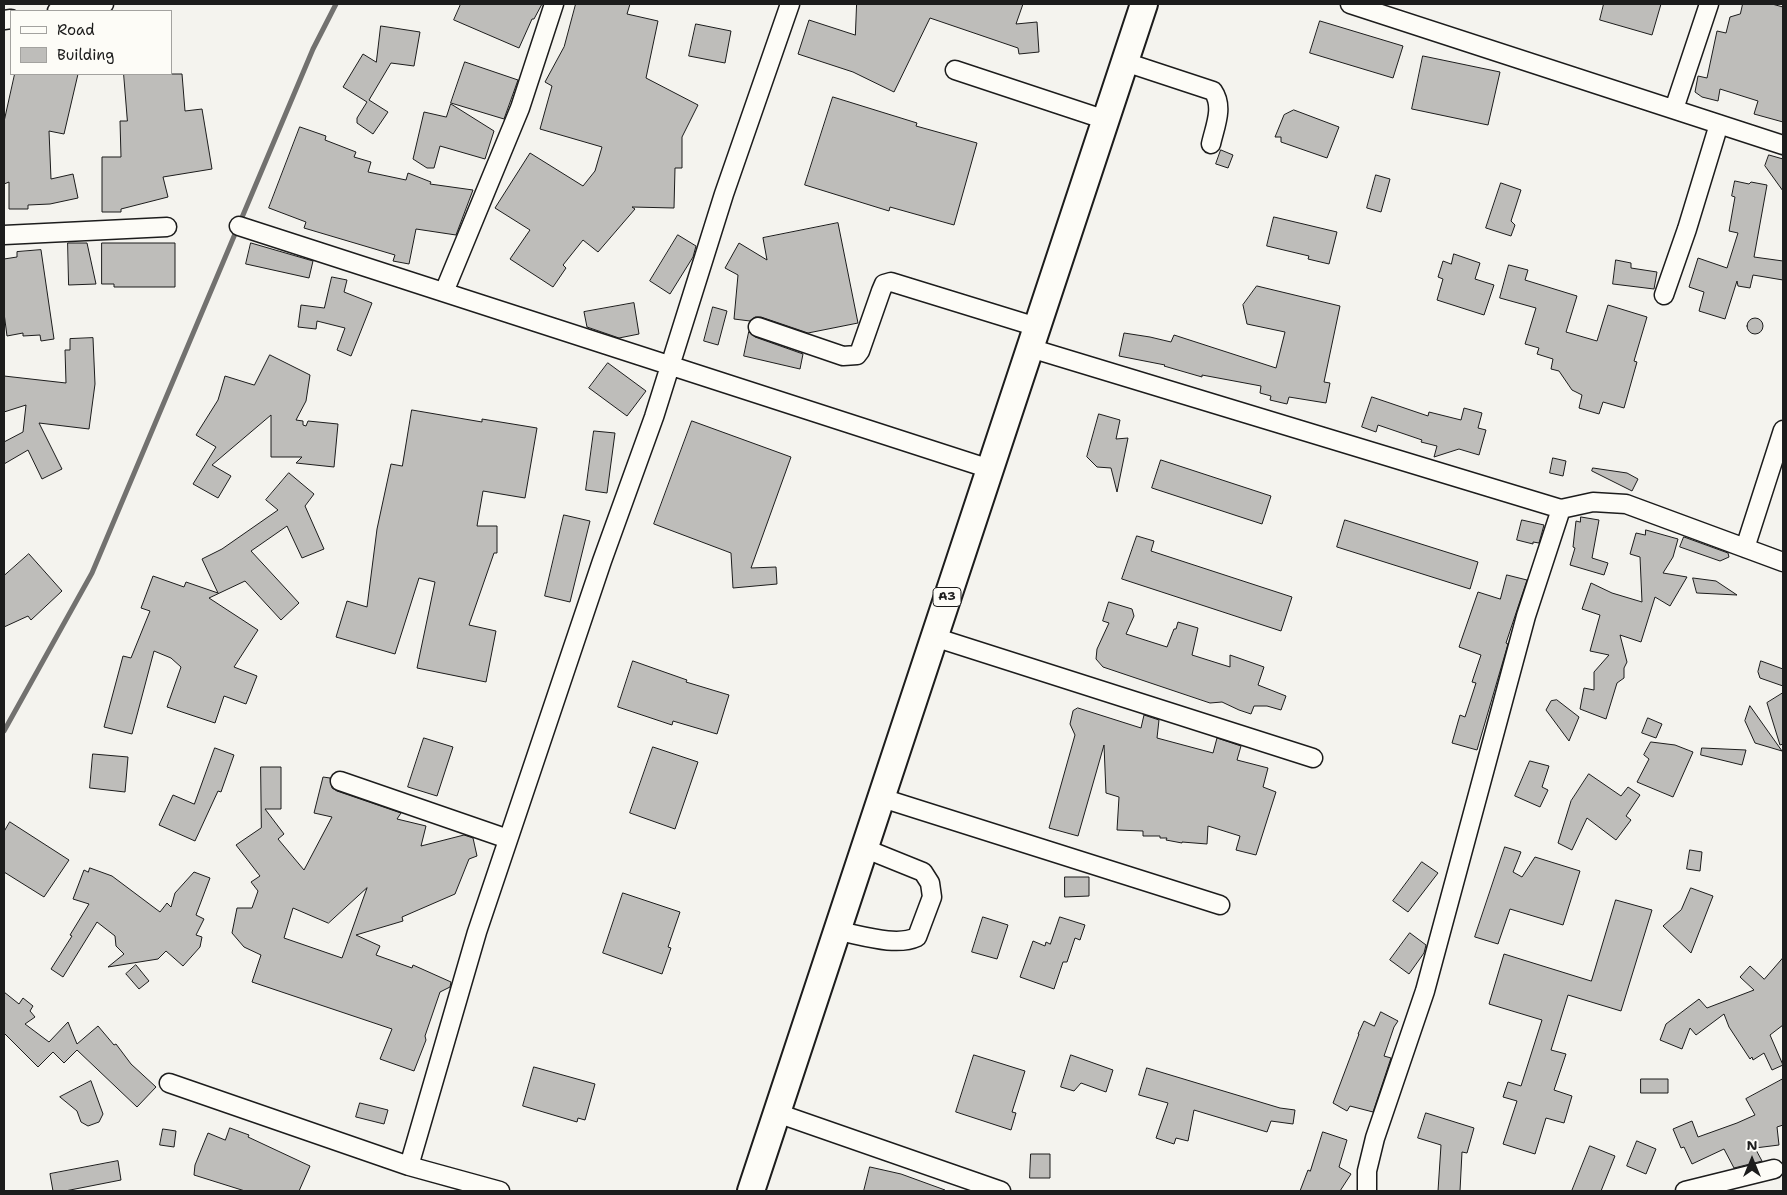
<!DOCTYPE html>
<style>
body{margin:0}
#map{position:relative;width:1787px;height:1195px;overflow:hidden;background:#f4f3ee;font-family:"Shantell Sans",sans-serif}
canvas{display:block}
.frame{position:absolute;inset:0;border:5px solid #1c1c1c;pointer-events:none}
.legend{position:absolute;left:10px;top:10px;width:162px;height:65px;box-sizing:border-box;background:#fdfcf7;border:1px solid #a3a29f;margin:0;padding:6px 9px;list-style:none;font-size:15px;color:#1c1c1c}
.legend li{display:flex;align-items:center;gap:10px;height:25px}
.legend b{width:25px;border:1px solid #a3a29f}
.north{position:absolute;left:1727px;top:1135px;width:50px;height:50px;-webkit-text-stroke:4px #fdfcf7;paint-order:stroke;rotate:0deg;font-size:14px;font-weight:700;line-height:20px;text-align:center;color:#1c1c1c}
.north::after{content:'';display:block;margin:auto;width:18px;height:22px;background:#1c1c1c;clip-path:polygon(50% 0,100% 100%,50% 72%,0 100%)}
</style>
<div id="map">
<canvas width="1787" height="1195"></canvas>
<div class="frame"></div>
<ul class="legend">
<li><b style="height:6px;background:#fdfcf7"></b>Road</li>
<li><b style="height:14px;background:#bebdba"></b>Building</li>
</ul>
<div class="north">N</div>
</div>
<script>
const context = document.querySelector('canvas').getContext('2d');
context.lineJoin = 'round';
function trace(path, color, width, dash) { context.strokeStyle = color; context.lineWidth = width; context.lineCap = dash ? 'butt' : 'round'; context.setLineDash(dash || []); context.stroke(path); }
function fillPath(path, color) { context.fillStyle = color; context.fill(path, 'evenodd'); }
function label(font, color, halo, rows, align = 'center') {
  context.font = font + ' "Shantell Sans",sans-serif'; context.lineWidth = 4; context.setLineDash([]); context.textBaseline = 'middle'; context.strokeStyle = halo; context.fillStyle = color; for (const [text, x, y, turn = 0] of rows) {
    context.save(); context.translate(x, y); context.rotate((+turn || 0) * Math.PI / 180); context.textAlign = isNaN(turn) ? turn : align; if (halo) context.strokeText(text, 0, 0); context.fillText(text, 0, 0); context.restore();
  }
}
const stream = new Path2D(`
 M4 731 92 573 313 49 336 4`);
const building = new Path2D(`
 M461 4H542L534 19H532L519 48 454 20Z
 M576 4H630L627 14 658 21 646 78 698 105 682 137V168H675L674 208 632 207 635 209 598 252 583 240 563 265 566 268 553 287 510 259 530 230 495 208 530 153 583 186 595 171 602 147 540 129 552 86 545 82 564 47Z
 M857 4H1023L1016 24 1037 22 1039 52 1019 54 1018 48 930 18 894 92 853 72 798 54 809 20 855 35Z
 M1604 4H1661L1652 35 1600 20Z
 M1743 4H1772L1783 7V122L1754 114 1758 101 1720 89 1718 101 1702 97 1695 92 1698 76 1707 78 1717 31 1726 33 1730 17 1740 14Z
 M1320 21 1403 46 1393 78 1310 53Z
 M696 24 731 31 725 63 689 56Z
 M381 26 420 32 414 66 391 63 369 100 388 112 373 134 357 123V118L367 102 343 87 363 54 376 62Z
 M1423 56 1500 72 1488 125 1412 109Z
 M465 62 518 80 504 119 451 103Z
 M15 74H78L64 134 49 131 51 179 73 174 78 198 50 204 28 205V209H9V182L4 184V122Z
 M124 74H182L185 111 202 109 212 169 163 177 168 197 121 209V212H102V157H121L120 121H127Z
 M833 97 917 123 916 126 977 143 954 225 890 207 889 211 805 185Z
 M451 104 494 131 485 159 440 146 434 168H427L413 159 424 112 446 117Z
 M1294 110 1339 127 1327 158 1281 142V137H1275L1284 115Z
 M300 127 326 136 325 140 356 152 354 157 371 162 368 172 406 180 408 173 431 182 430 184 473 190 456 235 416 229 409 264 393 261 395 255 304 228 306 222 269 208Z
 M1221 150 1233 155 1228 168 1216 164Z
 M1769 155 1783 159V191L1765 166Z
 M1376 175 1390 179 1381 212 1367 208Z
 M1735 181 1749 184 1751 182 1767 185 1754 257 1783 261V280L1753 275 1750 288 1738 286 1737 281 1725 319 1699 311 1704 292 1689 287 1698 258 1727 268 1738 233 1729 231 1735 197 1732 196Z
 M1501 183 1521 190 1511 221 1515 225 1511 236 1486 228Z
 M1274 217 1337 232 1329 264 1308 259 1309 256 1267 246Z
 M838 223 858 323 808 333 761 317H755L750 321 734 319 738 275 725 268 739 243 767 260 763 238Z
 M678 235 696 246 693 257 670 294 650 281Z
 M68 243H87L96 284 69 285Z
 M102 243H175V287H114V284H102Z
 M251 243 313 261 309 278 246 264Z
 M41 250 54 339 41 341 40 335 23 336V333L7 336 4 313V259L17 257V252Z
 M1454 254 1480 263 1475 279 1494 285 1484 315 1437 300 1443 279 1438 277 1443 261 1451 264Z
 M1616 260 1631 263V268L1657 272 1654 289 1613 284Z
 M1509 265 1528 270 1525 280 1577 296 1566 332 1597 341 1608 305 1647 317 1634 361 1637 362 1624 408 1603 402 1599 414 1579 408 1582 395 1572 390 1559 371 1551 369 1553 359 1537 354 1539 348 1525 344 1536 308 1500 298Z
 M332 277 347 280 344 292 372 303 351 356 337 350 345 328 317 321 316 329 298 327 301 305 324 308Z
 M1257 286 1340 306 1324 382 1330 383 1326 403 1289 397 1287 404 1270 400 1271 396 1260 393 1261 386 1202 375V377L1164 366 1165 365 1119 356 1124 333 1150 337 1171 342 1174 335 1276 368 1285 332 1247 324 1243 305Z
 M634 303 639 334 619 338 587 327 584 312Z
 M713 307 727 311 718 345 704 341Z
 M1747 326a8 8 0 1 1 16 0a8 8 0 1 1-16 0Z
 M749 332 755 337 803 354 800 369 744 356Z
 M93 338 95 384 89 429 39 423 62 469 42 479 28 450 4 464V442L23 432 26 405 4 412V376L66 383 65 350H70V339Z
 M270 355 310 375 306 401 296 420 303 421V425L306 426 308 421 338 424 334 467 296 463 302 457H271V415L212 465 231 476 218 498 193 484 216 447 196 435 218 400 225 376 254 385Z
 M608 363 646 391 627 416 589 388Z
 M1372 397 1428 416 1429 412 1461 420 1464 408 1482 413 1478 428 1486 430 1479 455 1459 449 1434 457 1437 446 1421 442 1422 440 1378 425 1376 432 1362 427Z
 M412 410 482 422V419L537 428 525 498 483 491 477 526H497V553H494L469 625 496 631 486 682 417 668 435 582 419 578 395 654 336 637 347 601 367 607 377 529 391 464 402 466Z
 M1099 414 1120 420 1116 439 1128 438 1117 492 1111 468 1097 467 1087 457Z
 M692 421 791 457 751 568 776 567 777 584 733 588 731 553 654 524Z
 M594 431 615 433 607 493 586 490Z
 M1553 458 1566 461 1563 476 1550 473Z
 M1161 460 1271 496 1262 524 1152 488Z
 M1593 468 1627 473 1638 479 1632 491 1592 471Z
 M289 473 314 494 305 506 324 549 302 558 287 526 251 551 299 603 281 620 245 581 209 598 258 630 234 667 257 676 246 704 224 696 215 723 167 707 181 667 171 658 154 651 132 734 104 727 123 656 131 658 150 611 141 608 153 576 184 587 186 582 218 593 202 559 222 549 278 510 266 500Z
 M564 515 590 521 570 602 545 596Z
 M1581 517 1599 520 1592 558 1608 563 1604 575 1570 565 1575 548 1573 547 1576 521 1580 522Z
 M1345 520 1478 562 1470 589 1337 547Z
 M1522 520 1544 525 1539 543 1533 542V544L1517 540Z
 M1646 530 1678 539 1673 557 1663 573 1687 577 1670 606 1655 597 1641 642 1620 635 1627 662 1624 668V678L1617 683 1606 719 1580 709 1584 688 1594 690V672L1609 655 1590 651 1600 615 1582 609 1591 583 1612 593 1642 602 1640 557 1630 554 1636 533 1645 535Z
 M1137 536 1154 541 1151 551 1292 597 1281 631 1122 579Z
 M1684 537 1728 553 1729 557 1720 561 1680 547Z
 M29 554 62 591 31 620 28 616 4 627V576Z
 M1507 575 1527 580 1506 643 1508 644 1477 750 1452 743 1460 715 1465 717 1476 683 1472 682 1481 655 1459 647 1478 592 1500 599Z
 M1693 578 1716 581 1737 595 1697 593Z
 M1109 602 1132 609 1134 616 1126 634 1167 647 1174 629H1176L1178 622 1198 628 1192 655 1230 667V655L1264 667 1258 685 1286 696 1281 710 1267 706H1254L1251 714 1239 710 1222 702 1210 703 1103 667 1096 659 1097 649 1109 623 1103 621Z
 M633 661 687 680 686 682 729 695 717 734 673 721 672 725 618 707Z
 M1761 661 1783 669V686L1760 678 1758 672Z
 M1783 693V744L1780 745 1767 703Z
 M1557 700 1579 717 1569 741 1546 710 1551 701Z
 M1750 706 1782 751 1755 743 1745 721Z
 M1078 708 1141 728 1144 715 1159 720 1157 738 1213 753 1217 738 1241 746 1237 760 1268 768 1263 787 1276 792 1256 855 1236 850 1240 836 1208 826 1207 844 1182 842V843L1166 840 1167 838H1160V836H1143V831L1117 830 1119 797 1106 793 1104 745 1078 836 1049 828 1075 735 1070 724 1073 711Z
 M1648 718 1662 724 1656 738 1642 733Z
 M424 738 453 747 437 796 408 787Z
 M1651 742 1675 745 1693 752 1673 797 1637 782 1649 759 1644 755Z
 M653 747 698 762 675 829 630 813Z
 M215 748 234 755 221 792 218 791 195 841 159 825 173 795 194 804Z
 M1702 748 1746 750 1742 765 1701 755Z
 M93 754 128 757 125 792 90 788Z
 M1530 761 1549 766 1542 787 1548 790 1540 807 1515 796Z
 M261 767H281V809H265L284 834 278 839 304 870 332 817 314 813 323 777 330 778 332 788 337 791 401 813 397 819 426 826 421 846 464 835 473 838 477 856 469 859 455 894 402 917 403 921 356 935 380 946 376 955 412 968 413 965 451 982 450 987 440 992 425 1036 426 1040 414 1071 380 1059 392 1029 252 982 261 955 244 947 232 933 237 908H252L258 891 251 882 260 876 236 845 261 828ZM367 888 342 958 284 938 293 908 328 923Z
 M1589 774 1621 796 1628 787 1640 795 1626 816 1631 820 1616 840 1587 818 1572 850 1558 843 1571 801Z
 M10 822 69 860 44 897 4 872V832Z
 M1505 847 1521 852 1513 872 1522 877 1535 857 1580 871 1563 925 1510 909 1498 944 1475 937Z
 M1690 850 1702 852 1700 871 1687 869Z
 M1422 862 1438 873 1408 912 1393 901Z
 M90 868 112 876 160 912 167 903 171 907 175 893 194 872 210 878 196 915 204 919 196 935 202 937 200 947 183 966 166 951 158 959 108 967 124 954 116 946 115 936 97 922 63 977 51 969 72 936 70 935 89 904 73 899 84 870 88 872Z
 M1065 877H1089V896L1065 897Z
 M1691 888 1713 896 1691 953 1663 926 1681 910Z
 M623 893 680 912 668 947 671 948 662 974 603 953Z
 M1616 900 1652 910 1621 1011 1568 995 1551 1050 1566 1054 1554 1090 1572 1096 1564 1123 1546 1118 1535 1154 1503 1144 1517 1101 1503 1097 1508 1082 1521 1086 1542 1020 1489 1004 1504 954 1591 981Z
 M983 917 1008 925 997 959 972 952Z
 M1060 917 1085 925 1080 940 1075 938 1067 962H1063L1054 989 1020 977 1033 941 1045 946 1046 942 1050 944Z
 M1410 933 1426 945 1424 953 1409 974 1390 960Z
 M1783 958V1025L1770 1035 1783 1065 1772 1070 1764 1053 1753 1060 1752 1057 1750 1059 1729 1027 1724 1014 1696 1035 1690 1028 1682 1049 1660 1040 1666 1024 1699 999 1707 1008 1754 990 1740 977 1750 966 1764 979Z
 M136 965 149 981 139 989 126 974Z
 M4 992 19 1004 23 998 33 1006 30 1011 35 1017 25 1024 49 1042 68 1022 77 1044 98 1026 114 1045 116 1044 131 1064 156 1087 137 1107 77 1050 64 1063 53 1052 38 1067 4 1033Z
 M1381 1012 1398 1021 1394 1027 1384 1056 1391 1058 1373 1112 1350 1106 1347 1111 1333 1103 1359 1034H1358L1364 1021 1374 1026Z
 M974 1055 1025 1071 1012 1112 1016 1113 1011 1130 956 1112Z
 M1071 1055 1113 1070 1106 1092 1081 1083 1074 1091 1061 1087Z
 M534 1067 595 1084 585 1120 578 1118 577 1122 523 1106Z
 M1147 1068 1280 1108 1295 1110 1293 1124 1271 1121 1267 1132 1194 1110 1188 1141 1176 1138 1174 1144 1156 1138 1168 1103 1139 1095Z
 M1641 1079H1668V1093H1641Z
 M1783 1079V1125L1777 1127 1779 1145 1755 1148 1762 1161 1734 1168 1724 1149 1692 1164 1684 1147 1681 1148 1673 1129 1692 1121 1698 1137 1737 1123 1755 1115 1746 1099Z
 M91 1081 103 1114 99 1122 88 1126 81 1122 77 1111 60 1097Z
 M360 1103 388 1110 384 1124 356 1117Z
 M1426 1113 1474 1128 1467 1153 1462 1152 1460 1191H1438L1441 1145 1418 1138Z
 M230 1128 249 1135 248 1137 310 1166 299 1191H245L194 1175 195 1165 208 1133 225 1140Z
 M163 1129 176 1131 174 1147 160 1145Z
 M1323 1132 1347 1140 1339 1167 1351 1174 1340 1191H1300L1308 1170 1310 1171Z
 M1637 1141 1656 1149 1646 1174 1627 1166Z
 M1590 1146 1615 1156 1601 1191H1572Z
 M1031 1154H1050V1178H1030Z
 M118 1161 121 1180 65 1191H53L50 1174Z
 M870 1167 901 1174 945 1190 944 1191H864Z`);
const minor = new Path2D(`
 M1350 4 1783 145
 M57 11 104 4
 M4 20 11 19
 M1125 62 1213 91C1224 107 1215 126 1211 144
 M955 70 1106 120
 M1674 109 1709 4
 M239 226 990 469
 M4 235 167 227
 M444 292 520 108 554 4
 M1664 295 1687 229 1719 124
 M758 327 843 356 857 355 860 351 881 291 884 284 891 282 1037 327
 M1030 348 1561 509 1593 502 1626 504 1783 562
 M1745 548 1783 430
 M934 637 1313 758
 M340 781 508 839
 M882 798 1220 905
 M838 931C861 935 896 947 917 937L932 897 930 883 923 872 866 849
 M169 1083 409 1166 500 1191
 M777 1113 1001 1191
 M409 1166 477 932 602 561 654 417 724 194 790 4
 M1367 1191V1171L1375 1138 1425 991 1526 616 1561 509
 M1685 1191 1774 1169`);
const highway = new Path2D(`
 M751 1191 1144 4`);
const shields = [
 [947,597,28]
];
const shieldNames = [
 ["A3",947,597]
];
trace(stream, '#72716f', 5);
fillPath(building, '#bebdba');
trace(building, '#1c1c1c', 1);
trace(minor, '#1c1c1c', 21);
trace(highway, '#1c1c1c', 30);
trace(minor, '#fdfcf7', 18);
trace(highway, '#fdfcf7', 26);
for (const [x, y, w] of shields) { const box = new Path2D(); box.roundRect(x - w / 2, y - 9.5, w, 19, 4); context.fillStyle = '#fdfcf7'; context.fill(box); trace(box, '#1c1c1c', 1); }
label('bold 12px', '#1c1c1c', null, shieldNames);
</script>
